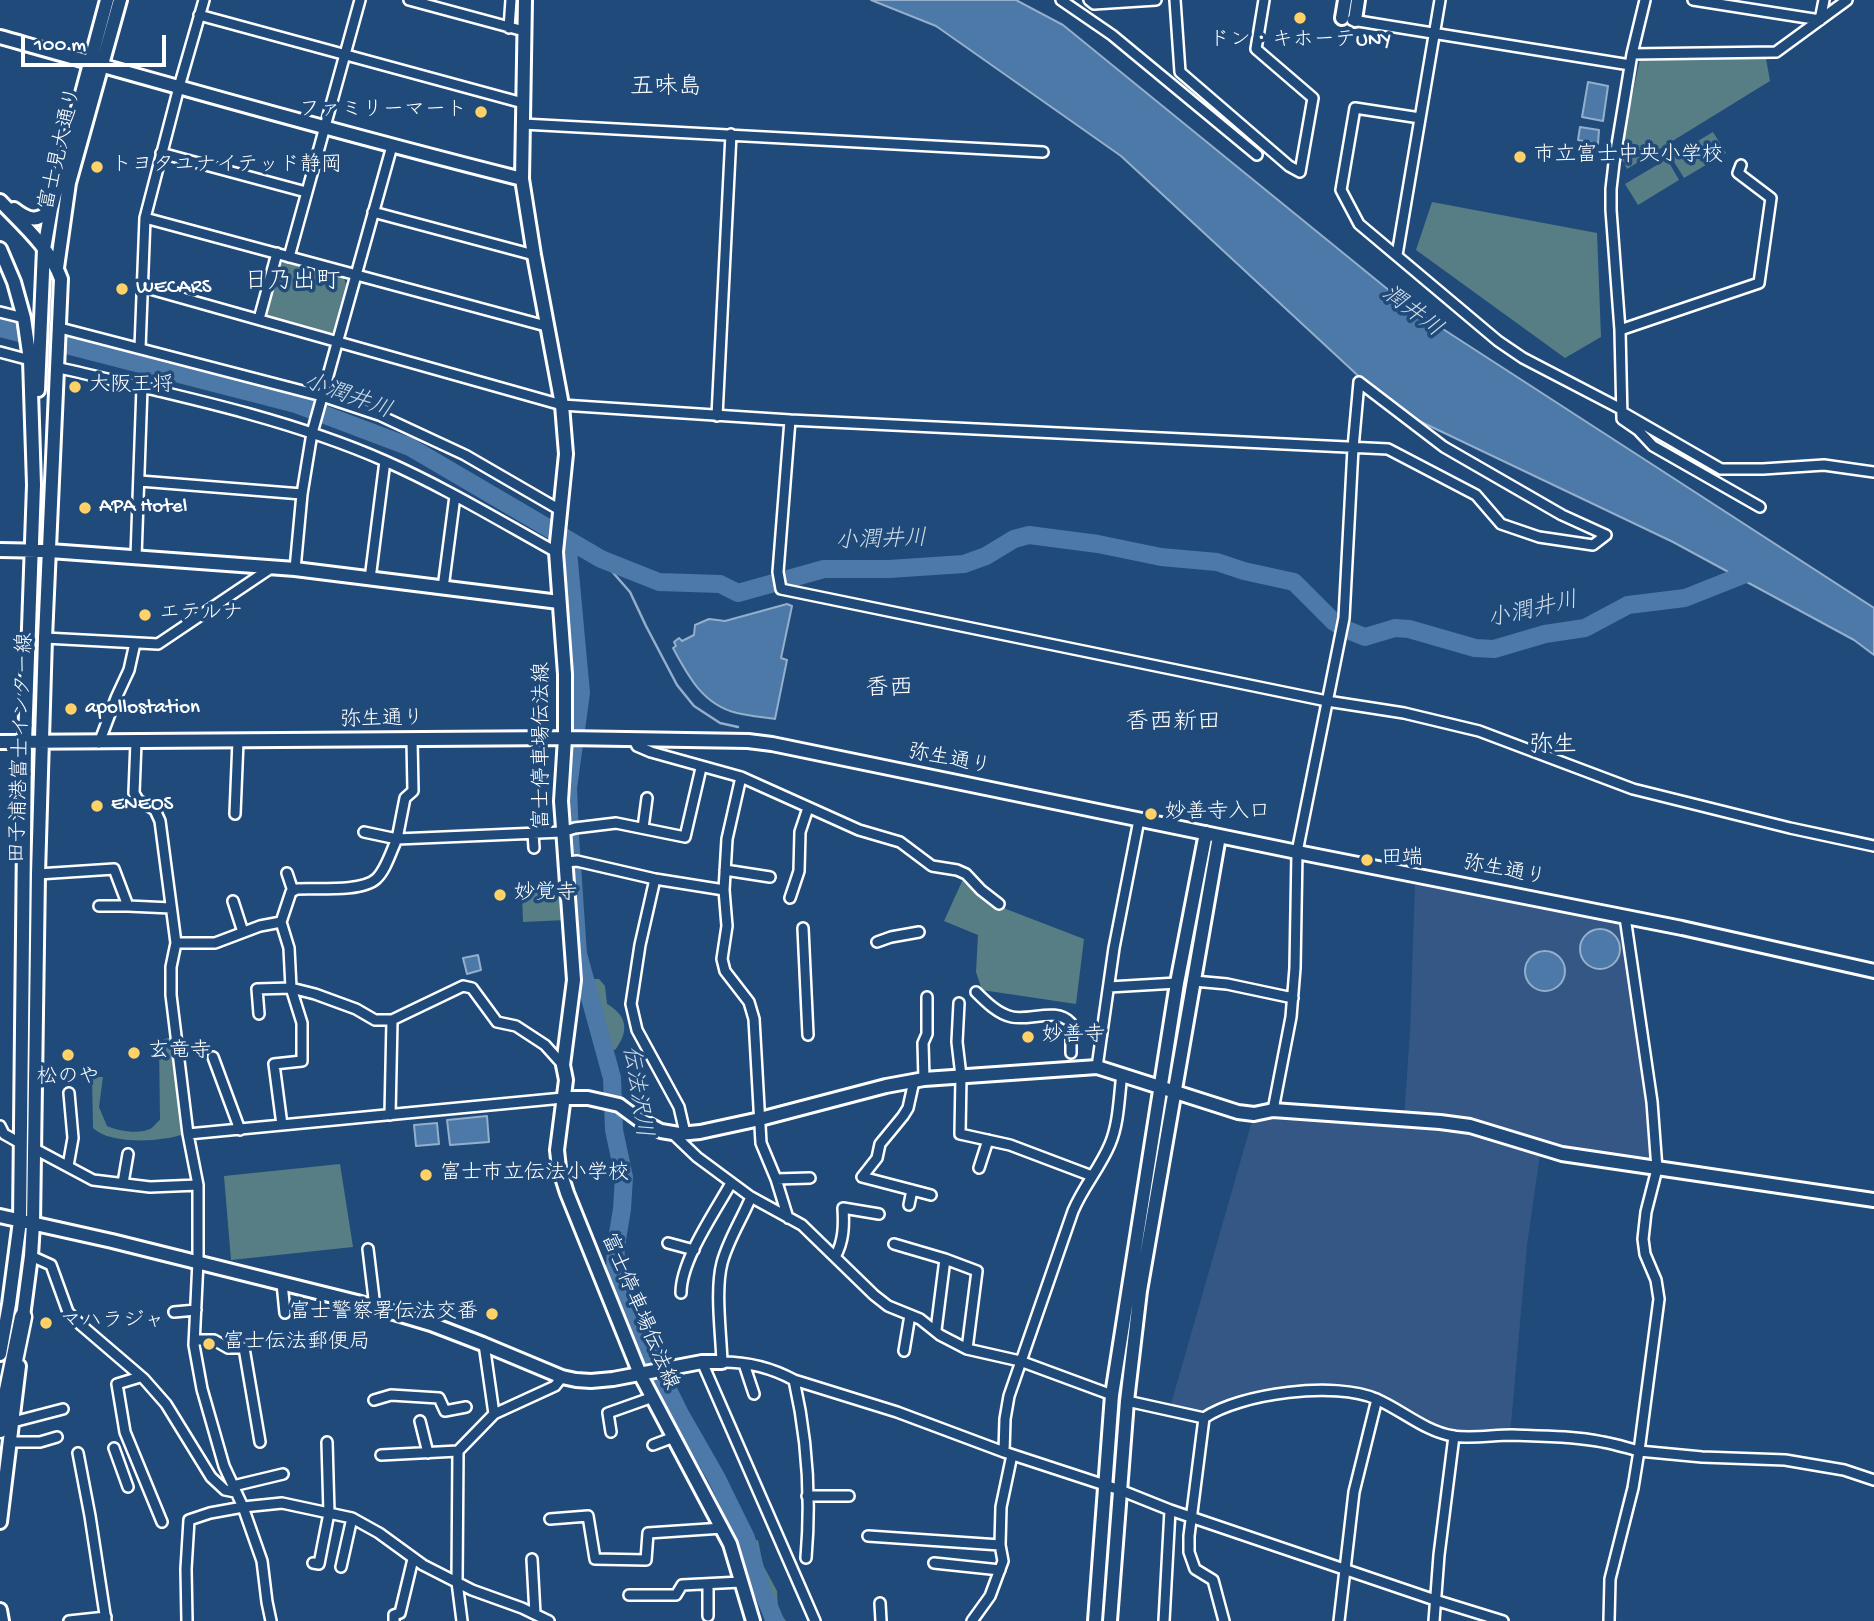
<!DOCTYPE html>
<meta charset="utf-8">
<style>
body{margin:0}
#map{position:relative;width:1874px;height:1621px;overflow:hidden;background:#1f4a7a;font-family:"Gochi Hand",sans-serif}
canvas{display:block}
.scale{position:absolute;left:21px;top:35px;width:145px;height:32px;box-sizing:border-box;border:4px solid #fff;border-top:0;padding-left:9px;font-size:21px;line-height:24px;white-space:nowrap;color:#fff;-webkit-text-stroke:5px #1f4a7a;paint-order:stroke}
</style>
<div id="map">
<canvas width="1874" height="1621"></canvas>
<div class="scale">100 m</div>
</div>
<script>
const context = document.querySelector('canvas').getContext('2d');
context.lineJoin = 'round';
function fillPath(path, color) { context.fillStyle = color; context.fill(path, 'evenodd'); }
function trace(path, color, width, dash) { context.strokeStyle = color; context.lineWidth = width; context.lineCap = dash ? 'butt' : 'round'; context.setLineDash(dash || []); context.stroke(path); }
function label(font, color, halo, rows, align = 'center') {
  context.font = font + ' "Gochi Hand","Klee One",sans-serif'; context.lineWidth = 7; context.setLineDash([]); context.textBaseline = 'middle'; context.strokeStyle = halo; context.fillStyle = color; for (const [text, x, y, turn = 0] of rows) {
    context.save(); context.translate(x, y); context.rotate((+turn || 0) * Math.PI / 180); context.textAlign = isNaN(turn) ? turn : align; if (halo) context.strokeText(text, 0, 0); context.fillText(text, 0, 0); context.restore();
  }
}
const built = new Path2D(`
 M1415 883 1622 922 1657 1169 1540 1154 1527 1245 1510 1435 1461 1436 1366 1390 1296 1392 1204 1418 1169 1411 1254 1114 1332 1121 1404 1119 1410 1032Z`);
const green = new Path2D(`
 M1765 53 1770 81 1627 169 1620 154 1640 59Z
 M1713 132 1726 153 1684 178 1671 157Z
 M1667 159 1679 180 1638 205 1625 184Z
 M1432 202 1597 233 1601 337 1565 358 1416 250Z
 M284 262 344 278 346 284 333 332 328 335 267 319 265 314 278 266Z
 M964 877 1006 909 1084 939 1076 1004 982 990 976 972 978 935 944 921Z
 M565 891 566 920 523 922 522 893Z
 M585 979H599L605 986 607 1004C628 1016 629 1032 615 1050L601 1045 585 1006Z
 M171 1037 184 1134C163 1142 110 1145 93 1128L92 1077H103L99 1107 107 1126C119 1131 139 1135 152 1128 153 1127 159 1120 160 1120L159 1041Z
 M340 1164 353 1247 231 1260 224 1176Z
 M758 1540 763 1565 777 1591 778 1610 786 1621H765L738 1546Z`);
const water = new Path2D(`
 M871 0H1016L1063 25 1412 309 1874 608V655L1854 640 1673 542 1394 409 1121 156 936 26Z
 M1588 82 1608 86 1603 121 1582 117Z
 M1580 127 1599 130 1598 144 1578 140Z
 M787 604 792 606 781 658 787 660 775 719C762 717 749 716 737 713 703 705 688 676 673 648L676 646 674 642 679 638 682 641 694 635 695 625 709 619 725 621Z
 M1580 949a20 20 0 1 1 40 0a20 20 0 1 1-40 0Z
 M1525 971a20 20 0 1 1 40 0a20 20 0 1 1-40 0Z
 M478 955 481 970 467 974 463 958Z
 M487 1116 489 1142 450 1145 447 1120Z
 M437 1123 439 1144 416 1146 414 1125Z`);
const stream = new Path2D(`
 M601 559 630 592 646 626 677 685 694 706 720 723 738 727`);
const river = new Path2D(`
 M0 328 296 404 410 447 601 559 659 582 720 584 738 593 824 569H889L964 564 986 556 1014 539 1029 535 1098 544 1161 557 1217 562 1244 571 1294 582 1334 622 1345 629 1365 637 1395 628 1409 629 1475 648 1494 649 1545 634 1585 628 1628 605 1685 598 1758 569
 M567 540 581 693 568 788 570 836 578 954 612 1078 614 1130 624 1177 622 1209 616 1246 615 1271 626 1305 680 1414 716 1477 746 1538 760 1585 775 1621`);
const street = new Path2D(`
 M409 0 524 31
 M1061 0 1112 35 1257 155
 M1089 0 1094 4 1156 0
 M1175 0 1180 72 1289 166 1300 172 1313 98 1256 49 1264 0
 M1645 0 1632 54 1614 163 1611 189V210L1620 330 1622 419 1638 430 1653 446 1760 507
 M1693 0 1820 20 1824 0
 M199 15 523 103
 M1352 20 1630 65
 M509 28 511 0
 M1632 54 1776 52 1847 0
 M1420 118 1355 108 1341 190 1359 224 1498 341 1523 358 1621 409
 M523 124 1043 152
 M161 153 306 192
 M373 212 534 255
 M145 218 546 326
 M1397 255 1440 0
 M289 257 360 0
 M143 287 562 405 790 420 1388 449 1476 495 1501 524 1539 537 1593 545 1606 535 1562 515 1444 447 1359 382
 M0 312 24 318
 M259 319 277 253
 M60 328 322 396 379 415 465 455 560 510
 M1620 330 1759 283 1771 198 1738 173 1741 165
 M140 348 145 218 179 87 204 0
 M0 352 30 360
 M56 367C165 393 283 416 385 461 444 487 500 521 556 552
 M1622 412 1721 469H1763L1824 465 1874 472
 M717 416 731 134
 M790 420 778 572 781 589 1327 701 1404 713 1479 731 1633 789 1790 828 1874 846
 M140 481 302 494
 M136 557 142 387
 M295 569 302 494 312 433 392 146
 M370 579 385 461
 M443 588 455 496
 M45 638 158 644 271 568
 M634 740 637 746 651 752 741 777 859 830 900 842 932 866 957 870 966 874 981 890 999 904
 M136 742 134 793 138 800 155 810 160 821 176 943 171 967V995L188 1134 198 1185V1261L194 1345 202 1389 224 1466 243 1507 262 1561 267 1602 271 1621
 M99 743 116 698 129 670 135 643
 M741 777 727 839 724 890 727 926 722 959 725 971 749 1002 754 1019 761 1143 776 1179 788 1218
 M235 814 238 741
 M643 828 647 798
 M364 832 397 839 405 798 413 791 412 740
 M533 833 534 848
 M566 862 577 861 655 879 724 890
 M725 870 770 877
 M287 873 293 891
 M38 874 114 869 128 906 171 908
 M655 879 640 945 631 1004 637 1030 679 1107 685 1133
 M790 898 799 871 800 832 808 808
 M233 901 243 932
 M99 906H128
 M1625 917 1652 1102 1657 1169 1646 1212 1643 1239 1645 1254 1656 1280 1659 1299 1639 1451 1702 1457 1785 1460 1844 1470 1874 1480
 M281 922 291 892 297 889C316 888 362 892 376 879 386 870 391 851 397 839L562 832 575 828 616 823 685 837 701 768
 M803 928 808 1035
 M877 942 891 937 919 932
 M176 943H215L260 926 281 922 289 948 291 988 315 994 356 1009 375 1020H392L463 986 472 988 497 1022 516 1026 545 1045 563 1065
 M1194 981 1227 984 1293 998
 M1109 987 1177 983
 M976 992C986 1002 998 1014 1012 1017 1031 1021 1056 1007 1071 1023V1053
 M959 1003 957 1042 961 1076 960 1134 1010 1145 1092 1176
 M259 1014 257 989 291 988 302 1023V1061L274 1064 282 1125
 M213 1057 240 1130
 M1097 1067 1114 948 1139 820
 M924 1079 923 1043 927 1034V997
 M914 1081 908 1108 903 1116 880 1144 877 1158 862 1177 931 1195
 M1273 1110 1291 1017 1295 968 1297 852 1344 618 1353 448 1359 382
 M390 1115 392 1020
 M0 1126 4 1134 20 1143
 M672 1133 697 1157 751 1197 802 1225 874 1295 888 1306 920 1319 940 1335 967 1349 1020 1361 1112 1395
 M188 1134 563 1098
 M33 1148 93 1180 150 1187 198 1185
 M68 1166 73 1138 69 1093
 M979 1168 988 1140
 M776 1179 810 1178
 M123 1183 128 1154
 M751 1197C742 1219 728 1240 722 1263 715 1290 721 1333 722 1362 747 1362 772 1368 794 1380L897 1412 1004 1452 1120 1490 1170 1510 1435 1600 1503 1621
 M909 1205 912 1190
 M668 1243 694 1250
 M894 1244 945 1259 977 1271 967 1349
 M368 1249 375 1307
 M31 1256 51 1265 68 1312 81 1325 144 1379 166 1404 211 1477 225 1490 235 1492
 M835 1257C844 1241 844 1225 843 1208L879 1214
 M282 1283 285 1313
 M681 1293C681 1260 715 1212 731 1183
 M174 1312 196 1310
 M936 1330 945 1259
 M195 1340H214L228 1348H244L260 1442
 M484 1344 494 1414
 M904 1351 910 1315
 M702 1362 815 1621
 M744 1364 754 1394
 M140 1377 117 1384 125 1432 162 1522
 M794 1380C807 1437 811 1500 806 1558
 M374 1400 391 1395 439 1398 445 1411 466 1407
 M1127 1401 1204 1418C1240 1393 1336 1381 1376 1399 1402 1410 1424 1431 1453 1436 1472 1439 1493 1435 1512 1435 1541 1436 1574 1436 1603 1442 1615 1444 1627 1448 1639 1451L1633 1488 1610 1579 1609 1621
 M1204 1418 1189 1536V1552L1195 1569 1213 1580 1224 1621
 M420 1421 428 1453
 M13 1422 63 1409
 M611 1432 608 1413 653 1397
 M10 1442H40L57 1437
 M653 1445 674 1437
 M114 1448 128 1487
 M1004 1452 1005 1419 1009 1396 1073 1211C1083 1187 1100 1168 1110 1144 1119 1123 1119 1096 1122 1074
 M78 1453 90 1516 106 1621
 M381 1455 458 1451
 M233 1486 283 1474
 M807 1496H849
 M550 1519 588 1516 595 1559 646 1560 648 1533 723 1528
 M868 1536 1000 1545
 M532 1559 535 1614
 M313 1563 319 1564 329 1513 327 1442
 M934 1563 1000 1570
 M341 1567 352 1518
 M629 1595H676L682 1585 741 1582
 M880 1603 881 1621
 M708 1616V1584
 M69 1621 106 1617
 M187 1621 186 1569 189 1520 210 1513 243 1507 282 1503 352 1518 379 1533 423 1565 472 1590 522 1608 549 1621
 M394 1621V1615L400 1613 413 1559
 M462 1621 457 1582 458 1451 494 1414 555 1386 562 1377
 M972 1621 990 1596 1003 1561 1000 1545 1001 1507 1012 1455
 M1164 1621 1170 1510
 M1339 1621 1354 1492 1377 1399
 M1434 1621 1439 1555 1454 1436`);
const secondary = new Path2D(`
 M525 0 522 179 534 255 562 405 566 454 556 552 565 674V738L561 801 574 980 563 1065 566 1080 557 1150 559 1168 567 1193 640 1374 730 1544 753 1621
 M1342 18 1345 0
 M1355 20 1358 0
 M0 37C174 86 347 135 522 179
 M0 201C22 224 50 248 61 279L45 638 38 874 33 1224 31 1256 22 1324
 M14 209C28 220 38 223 51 209
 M0 249 14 282 24 318 30 360 34 485 25 742 20 1221 9 1304 0 1354
 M57 268 69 183 120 0
 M38 390 44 249 51 209 107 0
 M0 550 50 551 295 569 559 602
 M0 742 565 738 748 741 772 744 1297 852 1682 928 1874 971
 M563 1098H588L619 1105 638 1119 661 1131 679 1134 700 1132 760 1119 886 1086 924 1079 1097 1067 1238 1112 1254 1114 1273 1110 1440 1122 1470 1126 1562 1154 1874 1200
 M0 1216 112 1241 357 1302 431 1324 483 1344 562 1377 576 1380 591 1381 613 1379 702 1362H722
 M0 1522 19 1366
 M0 1610 2 1621
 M1095 1621 1112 1395 1177 983 1206 833
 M1110 1621 1127 1401 1140 1291 1219 836`);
const highway = new Path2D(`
 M0 1429 23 1317`);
const markers = [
 [1300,18,7,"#ffd166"],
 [481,112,7,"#ffd166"],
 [1520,157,7,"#ffd166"],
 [97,167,7,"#ffd166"],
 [122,289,7,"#ffd166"],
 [75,387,7,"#ffd166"],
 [85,508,7,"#ffd166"],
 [145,615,7,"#ffd166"],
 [71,709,7,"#ffd166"],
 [97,806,7,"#ffd166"],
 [1151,814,7,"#ffd166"],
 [1367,860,7,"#ffd166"],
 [500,895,7,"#ffd166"],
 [1028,1037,7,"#ffd166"],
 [134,1053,7,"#ffd166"],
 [68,1055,7,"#ffd166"],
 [426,1175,7,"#ffd166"],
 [492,1314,7,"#ffd166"],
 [46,1323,7,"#ffd166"],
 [209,1344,7,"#ffd166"]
];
const poiNames = [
 ["ドン・キホーテUNY",1300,42,"center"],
 ["ファミリーマート",467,112,"right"],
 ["市立富士中央小学校",1534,157],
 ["トヨタユナイテッド静岡",111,167],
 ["WECARS",136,289],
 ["大阪王将",89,387],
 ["APA Hotel",99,508],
 ["エテルナ",159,615],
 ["apollostation",85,709],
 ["ENEOS",111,806],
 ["妙善寺入口",1165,814],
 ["田端",1381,860],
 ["妙覚寺",514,895],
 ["妙善寺",1042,1037],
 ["玄竜寺",148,1053],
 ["松のや",68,1079,"center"],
 ["富士市立伝法小学校",440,1175],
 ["富士警察署伝法交番",478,1314,"right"],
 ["マハラジャ",60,1323],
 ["富士伝法郵便局",223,1344]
];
const streetNames = [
 ["富士見大通り",62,149,-77],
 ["弥生通り",382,721,-1],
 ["富士停車場伝法線",544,746,-90],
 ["田子浦港富士インター線",23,748,-88],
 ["弥生通り",949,761,11],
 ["弥生通り",1504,872,11],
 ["富士停車場伝法線",638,1312,67]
];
const waterNames = [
 ["潤井川",1411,313,37],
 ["小潤井川",347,398,20],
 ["小潤井川",881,542,-2],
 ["小潤井川",1533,612,-13],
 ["伝法沢川",635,1092,81]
];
const quarterNames = [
 ["五味島",666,89],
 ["日乃出町",292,283],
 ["香西",889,690],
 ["香西新田",1173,724],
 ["弥生",1553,747]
];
fillPath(built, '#355786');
fillPath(green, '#577e85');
fillPath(water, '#4d79a8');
trace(water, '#94afcb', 2);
trace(stream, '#94afcb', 2.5);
trace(river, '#4d79a8', 18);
trace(street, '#fff', 14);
trace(secondary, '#fff', 18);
trace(highway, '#fff', 21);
trace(street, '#1f4a7a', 9);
trace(secondary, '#1f4a7a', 12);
trace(highway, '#1f4a7a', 16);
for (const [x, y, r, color] of markers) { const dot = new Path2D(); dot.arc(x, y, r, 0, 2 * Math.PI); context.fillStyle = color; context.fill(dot); trace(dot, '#1f4a7a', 2.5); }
label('21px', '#fff', '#1f4a7a', poiNames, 'left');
label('21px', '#fff', '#1f4a7a', streetNames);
label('italic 23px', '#d2dee9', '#1f4a7a', waterNames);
label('24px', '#fff', '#1f4a7a', quarterNames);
</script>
